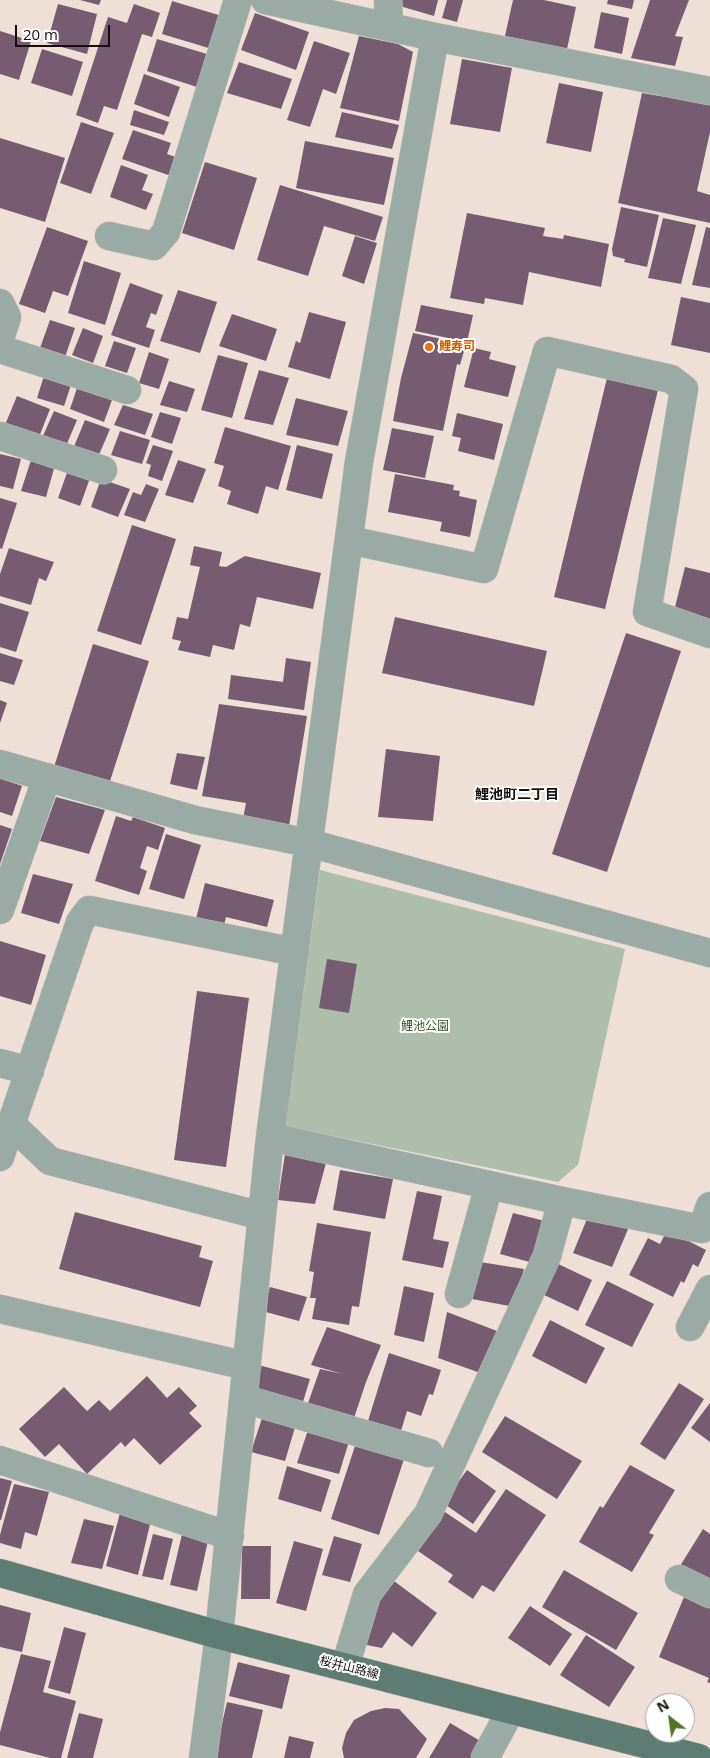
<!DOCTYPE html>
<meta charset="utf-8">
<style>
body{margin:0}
#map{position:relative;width:710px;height:1758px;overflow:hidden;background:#eee0d7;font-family:"Open Sans",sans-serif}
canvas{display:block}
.north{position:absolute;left:645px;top:1693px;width:50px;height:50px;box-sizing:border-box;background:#fff;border:1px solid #a19f9e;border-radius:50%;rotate:330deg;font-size:14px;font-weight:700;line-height:20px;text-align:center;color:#140f0c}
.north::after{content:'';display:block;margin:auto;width:18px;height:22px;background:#53732a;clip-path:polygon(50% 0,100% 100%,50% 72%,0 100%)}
.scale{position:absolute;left:15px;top:25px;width:95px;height:22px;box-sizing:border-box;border:2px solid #140f0c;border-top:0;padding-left:6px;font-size:15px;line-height:18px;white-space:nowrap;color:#140f0c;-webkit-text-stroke:4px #fff;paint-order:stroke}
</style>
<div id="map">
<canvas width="710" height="1758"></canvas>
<div class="north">N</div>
<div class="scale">20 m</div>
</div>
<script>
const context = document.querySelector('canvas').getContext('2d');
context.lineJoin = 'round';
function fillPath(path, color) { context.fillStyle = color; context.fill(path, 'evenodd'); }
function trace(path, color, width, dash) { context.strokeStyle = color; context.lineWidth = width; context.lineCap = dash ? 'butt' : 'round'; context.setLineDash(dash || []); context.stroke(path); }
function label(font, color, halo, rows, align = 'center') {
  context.font = font + ' "Open Sans","Noto Sans JP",sans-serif'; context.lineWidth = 4; context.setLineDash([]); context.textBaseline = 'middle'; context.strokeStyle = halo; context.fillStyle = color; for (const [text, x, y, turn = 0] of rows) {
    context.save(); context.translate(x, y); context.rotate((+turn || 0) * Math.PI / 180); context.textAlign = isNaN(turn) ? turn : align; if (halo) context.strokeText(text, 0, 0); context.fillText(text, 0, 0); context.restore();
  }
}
const green = new Path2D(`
 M320 870 625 949 578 1165 558 1182 285 1126Z`);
const building = new Path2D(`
 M80 0H101L99 5Z
 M399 0H438L434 16 403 7Z
 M447 0H463L457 22 442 18Z
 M513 0H544L576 7 567 49 505 36Z
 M608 0H634L632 9 607 4Z
 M650 0H689L675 36 683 37 675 66 631 58Z
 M172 1 222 16 212 49 162 34Z
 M58 4 97 14 87 54 47 43Z
 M134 4 160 13 152 37 142 34 117 110 104 106 98 123 76 115 108 17 127 23Z
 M601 12 629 18 622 54 594 48Z
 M255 13 309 32 296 70 241 50Z
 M0 31 31 41 19 80 0 74Z
 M359 36 398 44 413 52 399 121 340 108Z
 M157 39 207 54 197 87 147 71Z
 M314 41 350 53 336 94 323 89 310 127 287 120Z
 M42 49 83 62 72 96 31 83Z
 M462 59 512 68 500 132 450 124Z
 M239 62 292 79 281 109 227 93Z
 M144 74 180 87 169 117 134 104Z
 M559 83 603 92 591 152 546 143Z
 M642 93 710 104V132L697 191 710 195V223L618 203Z
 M134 110 169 122 164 135 130 125Z
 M342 112 399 125 392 149 335 137Z
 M81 122 114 133 91 194 60 183Z
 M133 130 171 143 167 154 181 159 174 177 122 159Z
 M0 138 65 158 45 222 0 208Z
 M305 141 394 158 384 205 296 188Z
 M205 162 257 178 234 250 182 233Z
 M121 165 148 175 142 190 153 194 146 210 110 197Z
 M280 185 383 217 375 241 324 226 308 276 257 260Z
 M621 207 659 215 647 267 624 262 625 259 613 256 612 249Z
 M467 213 545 228 543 236 563 239 564 235 609 244 601 287 529 272 523 305 485 298 484 304 450 298Z
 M663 218 696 225 681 284 648 278Z
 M47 227 88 241 68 296 53 291 45 313 19 304Z
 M706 227 710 228V288L692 285Z
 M355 236 377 243 364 284 342 276Z
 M84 261 121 273 105 325 68 313Z
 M130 283 163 295 156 315 151 313 146 327 155 330 149 348 111 335Z
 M178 290 217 302 200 353 160 341Z
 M681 297 710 303V353L671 345Z
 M421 305 473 315 467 342 415 331Z
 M309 312 346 322 330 379 288 367 296 341 300 343Z
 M232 314 277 329 266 361 219 346Z
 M50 320 75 328 65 357 40 348Z
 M83 328 103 336 93 363 72 355Z
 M413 333 466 344 460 365 457 364 443 431 393 421 401 378Z
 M114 341 136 348 127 373 105 366Z
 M474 348 491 352 489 359 516 366 508 397 464 387Z
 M149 352 169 359 159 389 139 383Z
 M218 355 248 363 232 418 201 410Z
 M259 370 289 378 273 425 244 419Z
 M44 376 71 385 64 406 37 398Z
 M607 378 658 390 605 609 554 597Z
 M169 381 195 389 187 412 160 405Z
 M77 388 112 400 104 422 70 409Z
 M17 396 50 409 39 437 5 425Z
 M296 398 348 411 338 446 286 435Z
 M123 405 153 414 145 435 114 425Z
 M54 411 77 420 66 446 42 438Z
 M160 412 181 418 172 444 151 437Z
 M457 413 503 424 494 460 458 451 461 438 452 436Z
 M85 420 110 429 98 457 73 449Z
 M225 427 291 446 278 490 266 486 258 514 227 504 231 491 218 486 224 466 214 463Z
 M392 428 434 436 425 478 383 470Z
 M120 431 150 440 142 464 111 455Z
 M153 445 173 451 162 481 148 476 151 465 146 463Z
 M297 445 333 454 322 499 286 490Z
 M0 454 21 459 13 489 0 486Z
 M32 457 55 465 46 497 21 491Z
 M178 460 206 469 193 503 165 495Z
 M68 470 90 478 80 506 58 498Z
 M395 474 454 485 453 490 460 491 459 496 477 500 470 537 440 531 442 522 388 512Z
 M101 479 130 489 118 517 91 507Z
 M146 484 159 489 145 522 124 515 133 492 141 495Z
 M0 498 17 503 2 549 0 548Z
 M132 525 176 539 141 645 97 631Z
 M194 546 222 552 219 566 226 567 245 556 321 573 313 609 257 597 250 627 240 624 234 650 213 645 210 657 178 650 181 641 172 639 177 617 188 619 200 567 190 565Z
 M9 548 54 562 46 581 39 578 31 605 0 596V574Z
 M685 567 710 573V620L674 611Z
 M0 603 29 612 16 652 0 647Z
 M395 617 547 651 534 706 382 673Z
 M626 633 681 651 607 872 552 854Z
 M93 644 149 661 109 784 54 767Z
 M0 653 23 660 14 685 0 681Z
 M286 658 311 662 304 710 228 699 231 675 283 682Z
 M0 700 7 703 0 723Z
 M219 704 307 716 289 826 243 819 246 803 202 796Z
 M386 749 440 756 433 821 378 817Z
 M177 753 205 757 197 790 170 784Z
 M0 778 22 786 12 816 0 812Z
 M56 797 105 810 89 854 40 841Z
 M116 816 131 821 133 817 165 828 158 850 147 846 140 868 147 871 139 895 95 881Z
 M0 825 12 829 0 864Z
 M166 834 201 845 184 899 149 889Z
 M33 874 73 884 59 924 21 913Z
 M205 883 274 900 267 927 226 917 224 926 196 919Z
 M0 941 46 955 31 1005 0 996Z
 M327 959 357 964 349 1013 319 1008Z
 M197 991 249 998 226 1167 174 1160Z
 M285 1154 327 1159 315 1204 278 1200Z
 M340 1170 393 1179 385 1219 333 1210Z
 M417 1191 442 1196 433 1239 449 1242 443 1268 402 1260Z
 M75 1212 202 1246 199 1257 213 1261 200 1307 59 1269Z
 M513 1213 549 1222 537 1264 500 1254Z
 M589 1214 629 1227 612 1267 573 1253Z
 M317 1223 371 1232 359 1307 352 1306 349 1325 312 1319 316 1298H310L314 1272 309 1271Z
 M667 1230 706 1250 698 1267 693 1264 684 1283 681 1281 673 1297 629 1275 648 1238 660 1244Z
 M480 1262 524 1269 515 1307 472 1299Z
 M554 1262 592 1280 578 1311 540 1293Z
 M607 1281 654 1304 632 1347 585 1325Z
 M404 1286 434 1293 424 1342 394 1335Z
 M270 1287 307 1297 299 1321 262 1311Z
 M447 1312 505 1334 489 1376 438 1358Z
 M550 1320 605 1348 586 1384 532 1356Z
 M327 1327 381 1345 366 1382 354 1418 307 1406 320 1369 343 1374 311 1365Z
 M389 1353 441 1370 433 1395 429 1394 421 1416 407 1411 401 1431 368 1421Z
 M255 1364 310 1379 302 1405 255 1393Z
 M147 1376 167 1398 179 1387 197 1406 189 1413 202 1426 160 1465 134 1438 125 1447 121 1442 87 1474 59 1444 45 1457 19 1429 64 1387 87 1411 99 1400 110 1411Z
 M679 1383 704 1399 665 1460 640 1444Z
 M710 1403V1442L691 1428Z
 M263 1415 296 1424 285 1461 251 1452Z
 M505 1416 582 1461 557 1499 482 1452Z
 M309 1427 350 1438 339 1474 297 1463Z
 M357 1440 405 1456 379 1535 331 1519Z
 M630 1465 675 1490 649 1533 654 1535 632 1572 579 1542 600 1506 603 1508Z
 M287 1466 331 1480 321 1512 278 1499Z
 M467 1470 496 1491 473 1524 443 1503Z
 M0 1478 12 1481 1 1520H0Z
 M14 1484 49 1492 37 1536 25 1532 21 1549 0 1543V1535Z
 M506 1489 546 1515 494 1592 482 1585 473 1599 448 1582 453 1575 418 1551 445 1512 476 1533Z
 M120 1513 151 1520 138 1575 106 1566Z
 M84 1519 114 1526 102 1569 71 1563Z
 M703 1529 710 1534V1584L680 1566Z
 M183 1530 209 1536 197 1591 170 1585Z
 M153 1534 173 1539 163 1580 142 1576Z
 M334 1536 362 1544 350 1582 322 1575Z
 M294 1541 323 1549 306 1611 276 1603Z
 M242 1546H271L270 1599H241Z
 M564 1570 638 1613 616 1650 542 1607Z
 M394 1581 437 1613 412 1647 393 1632 382 1648 356 1643 374 1619 369 1616Z
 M684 1597 710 1607V1683L707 1682 709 1678 659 1657Z
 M0 1605 31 1613 22 1652 0 1647Z
 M530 1606 572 1634 550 1666 508 1638Z
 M64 1627 86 1633 70 1694 48 1688Z
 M586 1635 635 1667 609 1707 560 1675Z
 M21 1654 51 1661 43 1692 76 1701 61 1758H50L0 1745V1732Z
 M238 1662 290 1675 282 1709 229 1696Z
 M227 1702 263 1710 252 1758H214Z
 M385 1708 399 1709 427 1739 416 1758H344L342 1748 346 1733 354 1720 371 1711Z
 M79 1713 103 1719 93 1758H67Z
 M450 1723 482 1742 472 1758H429Z
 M289 1736 314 1742 310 1758H284Z`);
const minor = new Path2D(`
 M265 0 435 37 710 91
 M388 0 389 27
 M109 236 154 246 166 232 238 0
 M0 303 7 317 0 339
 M0 349 127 390
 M0 436 103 470
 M349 540 484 569 547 351 671 379 684 389 647 612 710 634
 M0 764 195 820 309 843 710 953
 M0 910 47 777
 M0 1063 30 1071
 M11 1124 50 1161 262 1216
 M270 1137 562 1201 702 1229 710 1206
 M0 1157 80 922 89 910 295 952
 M459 1294 489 1185
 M0 1309 247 1366
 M690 1327 710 1289
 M244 1399 429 1453
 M0 1460 230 1536
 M679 1579 710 1594
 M345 1667 367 1594 428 1514 547 1256 562 1201
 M203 1758 219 1635 270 1137 359 462 435 37
 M485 1758 511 1710`);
const major = new Path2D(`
 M0 1573 219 1635 699 1758`);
const markers = [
 [429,347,5,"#e8710a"]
];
const foodNames = [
 ["鯉寿司",439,347]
];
const parkNames = [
 ["鯉池公園",425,1027]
];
const streetNames = [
 ["桜井山路線",349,1668,14]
];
const neighbourhoodNames = [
 ["鯉池町二丁目",517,795]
];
fillPath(green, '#afbdac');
fillPath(building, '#755c71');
trace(minor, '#c7bab2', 29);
trace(major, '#c7bab2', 29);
trace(minor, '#9aaba6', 28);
trace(major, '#5d7c74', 28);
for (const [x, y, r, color] of markers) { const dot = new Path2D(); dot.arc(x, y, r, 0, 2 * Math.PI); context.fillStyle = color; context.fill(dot); trace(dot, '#fff', 2); }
label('bold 12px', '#c56008', '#fff', foodNames, 'left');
label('12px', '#37562d', '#fff', parkNames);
label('12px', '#140f0c', '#fff', streetNames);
label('bold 14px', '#140f0c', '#fff', neighbourhoodNames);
</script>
